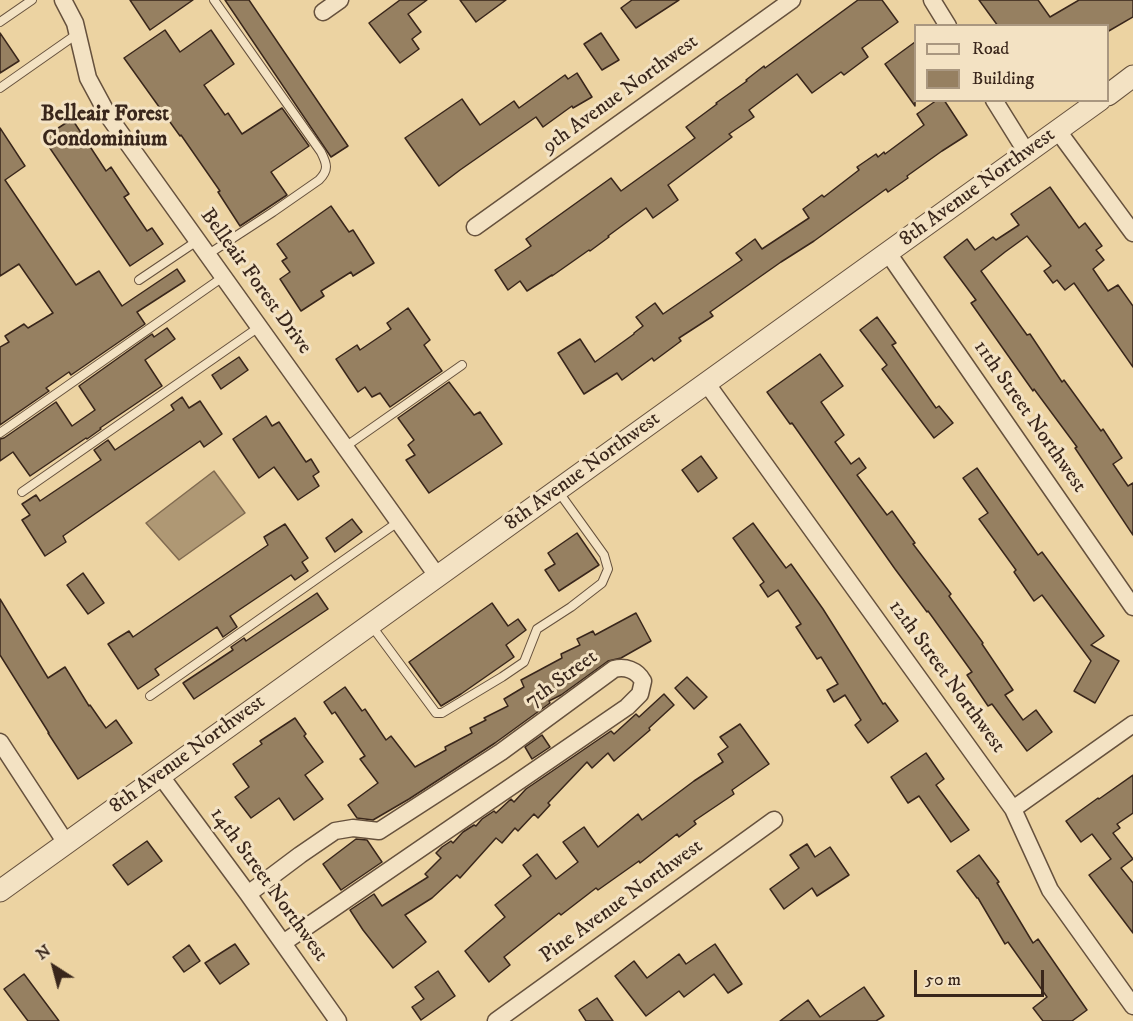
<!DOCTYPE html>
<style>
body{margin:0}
#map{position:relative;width:1133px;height:1021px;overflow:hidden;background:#ecd3a2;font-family:"IM FELL DW Pica",serif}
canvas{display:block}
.legend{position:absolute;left:914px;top:24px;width:195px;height:78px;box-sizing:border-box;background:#f3e2c3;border:2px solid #a99780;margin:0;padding:8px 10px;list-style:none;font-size:18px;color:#39261b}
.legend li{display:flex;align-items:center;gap:12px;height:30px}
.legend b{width:30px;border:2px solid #a99780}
.north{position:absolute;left:24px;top:937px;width:60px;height:60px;-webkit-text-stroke:4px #f3e2c3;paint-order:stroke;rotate:324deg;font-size:16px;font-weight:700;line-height:24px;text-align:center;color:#39261b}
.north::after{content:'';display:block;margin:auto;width:21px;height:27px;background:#39261b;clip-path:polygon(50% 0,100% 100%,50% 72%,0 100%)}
.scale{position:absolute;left:914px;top:970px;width:130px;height:27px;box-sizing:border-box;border:3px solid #39261b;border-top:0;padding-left:8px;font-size:18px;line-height:21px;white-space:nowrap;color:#39261b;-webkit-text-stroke:4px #f3e2c3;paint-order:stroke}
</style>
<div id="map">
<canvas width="1133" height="1021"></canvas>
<ul class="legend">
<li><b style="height:8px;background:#f3e2c3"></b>Road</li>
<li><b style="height:16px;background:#968061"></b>Building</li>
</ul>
<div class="north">N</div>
<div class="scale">50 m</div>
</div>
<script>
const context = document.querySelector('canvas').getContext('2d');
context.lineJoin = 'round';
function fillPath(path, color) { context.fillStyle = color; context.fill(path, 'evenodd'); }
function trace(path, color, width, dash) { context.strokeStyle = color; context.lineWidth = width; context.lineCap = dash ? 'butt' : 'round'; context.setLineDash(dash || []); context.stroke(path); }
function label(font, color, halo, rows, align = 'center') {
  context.font = font + ' "IM FELL DW Pica",serif'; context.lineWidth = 6; context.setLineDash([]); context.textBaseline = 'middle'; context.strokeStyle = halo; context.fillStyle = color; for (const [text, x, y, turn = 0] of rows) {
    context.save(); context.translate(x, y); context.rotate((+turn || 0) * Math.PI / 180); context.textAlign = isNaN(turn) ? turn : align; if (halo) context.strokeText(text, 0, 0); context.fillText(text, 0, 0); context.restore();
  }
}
const water = new Path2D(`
 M214 471 245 513 179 560 146 523Z`);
const building = new Path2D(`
 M130 0H193L150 30Z
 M225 0H249L348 146 331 157Z
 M400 0H427L408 14 421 32 412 39 419 49 400 63 369 23Z
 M460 0H506L476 22Z
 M632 0H679L636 28 621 8Z
 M858 0H882L898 22 862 48 868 57 844 75 841 72 812 93 797 74 749 110 754 117 729 134 732 137 668 185 678 200 653 218 646 208 608 236 609 237 590 251 589 250 552 276V275L527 291 520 281 508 290 495 270 531 246 526 239 611 178 621 191 695 138 686 127 717 104 716 103 747 81 746 80 764 66 765 68Z
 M979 0H1038L1050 17 1079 0H1133V17L1107 32V26H998Z
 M165 30 180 52 211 30 234 64 204 85 225 115 228 113 242 134 282 108 309 146 271 172 287 195 240 226 218 192 220 191 181 135 180 136 124 58Z
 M0 33 19 61 0 73Z
 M601 33 619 60 602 70 584 44Z
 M915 42V106L885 64Z
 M577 73 592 97 573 108 572 106 543 127 536 117 460 170 439 186 405 138 462 99 480 125 514 101 519 108 565 75 568 79Z
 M937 100H944L967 135 942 151 907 176 908 178 888 192 886 189 814 241 781 262 710 312 713 316 679 338 681 341 654 361 652 358 622 380 617 373 584 394 558 353 580 339 595 362 634 334V333L643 326 636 317 655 303 663 314 742 260 736 253 755 239 762 249 809 218 803 209 822 195 824 197 859 170 857 167 876 154 878 157 884 152 885 154 924 125 917 114Z
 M72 119 106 171 111 167 129 194 124 197 147 231 152 228 163 244 130 266 43 138Z
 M0 128 25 166 5 180 76 285 99 271 122 306 177 269 185 281 137 312 145 324 71 375 69 372 46 388 49 391 0 425V347L9 342 5 336 24 324 28 328 53 313 19 264 0 276Z
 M1050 187 1079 228 1085 223 1102 246 1096 250 1104 260 1093 269 1108 291 1118 285 1133 306V367L1074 283 1065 290 1057 280 1053 283 1044 271 1051 266 1027 236 1005 252 981 271 1027 335 1030 334 1062 382 1064 380 1101 431 1103 429 1122 458 1113 464 1128 486 1133 483V535L1075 448 1077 447 1034 389 1033 391 971 303 976 300 944 257 967 239 975 250 993 237 996 240 1019 225 1011 214Z
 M331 206 349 232 353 230 374 263 353 276 351 272 321 291 324 296 301 311 280 279 290 272 282 261 287 258 277 244Z
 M408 308 430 340 424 345 442 371 390 407 380 393 372 397 365 387 358 392 336 359 357 345 360 350 391 329 387 323Z
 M877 317 896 343 892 345 936 408 939 406 953 423 934 438 882 369 887 365 860 330Z
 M167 328 175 339 145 360 162 386 100 428 101 429 87 439 86 438 30 476 13 452 0 461V439L4 438 56 402 72 426 95 410 79 386 152 334 154 337Z
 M820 354 843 386 821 402 844 435 835 442 851 464 859 458 866 468 857 475 887 515 892 511 915 543 913 544 951 594 949 596 983 643 982 644 1013 690 1005 695 1023 720 1036 710 1052 732 1027 751 992 704 988 706 967 675 972 672 928 611 927 612 895 569 792 423 790 424 767 392Z
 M239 357 248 370 221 389 212 375Z
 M449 382 474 415 480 412 502 444 429 493 406 460 415 455 408 445 414 440 398 418Z
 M182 397 189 408 200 401 222 434 204 447 200 441 63 536 66 542 45 556 22 520 30 515 22 504 36 495 40 501 101 460 94 450 108 440 115 450 174 410 171 405Z
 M266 416 272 426 279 422 306 462 311 459 319 472 313 476 319 486 298 500 274 467 259 478 233 439Z
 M701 456 717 478 698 492 682 470Z
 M977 468 1038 555 1042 552 1104 636 1091 645 1119 661 1095 703 1074 691 1091 661 1042 595 1034 601 1014 572 1016 570 979 519 988 513 963 478Z
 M352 519 362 532 335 552 326 538Z
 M753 523 786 568 791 564 823 609 883 704 885 703 898 721 868 743 855 725 861 720 845 695 834 702 827 690 838 684 821 657 817 659 796 627 801 624 778 590 768 597 760 585 764 582 733 538Z
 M285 524 308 558 302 562 308 571 295 580 291 575 230 616 237 627 223 637 217 627 155 669 159 675 138 689 108 644 129 631 133 637 268 545 264 537Z
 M577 533 599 565 559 591 545 570 555 564 548 553Z
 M83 573 104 603 88 614 67 585Z
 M317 593 328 609 194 699 183 683 233 650 231 647 244 638 246 641Z
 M0 599 48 678 65 667 89 706 90 705 106 728 116 720 132 743 78 779 48 733H49L0 655Z
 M492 603 508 626 518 619 526 630 506 645 514 657 461 694 441 706 409 662Z
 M636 613 651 641 621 658 608 661 561 695 549 701 550 703 495 743 409 799 373 820 357 818 348 805 378 783 360 759 365 756 335 712 332 714 324 702 345 687 362 711 365 709 386 740 391 736 415 767 446 750 445 747 472 733 470 728 486 720 484 718 508 706 504 699 524 687 521 680 562 658 561 654 580 645 577 639 593 631 595 635Z
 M687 677 707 697 694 709 675 688Z
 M664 694 674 705 649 728 650 730 614 761 608 753 592 768 587 762 548 803 550 805 538 818 534 814 518 831 515 828 502 843 496 838 460 878 457 875 432 898 405 915 426 942 393 968 363 930 350 910 374 894 382 906 428 877 425 874 441 858 436 853 442 847 451 841 453 843 463 832 474 825 476 826 482 819 494 811 496 813 511 799 514 802 526 789 611 731 614 734 636 714 639 717Z
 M295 718 306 734 304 736 323 762 305 775 323 799 294 820 279 798 251 818 235 797 249 787 233 764 262 744 260 741Z
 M740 724 769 764 732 790 734 794 694 821 696 824 679 837 677 834 640 863 639 861 598 890 596 888 561 915 559 913 504 957 510 965 489 982 465 951 505 917 495 905 531 876 523 865 537 854 556 879 578 862 563 842 584 827 598 847 638 814 642 820 694 781 723 762 718 754 728 747 720 737Z
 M542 735 550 747 532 759 525 747Z
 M926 753 944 779 936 785 969 830 951 842 919 796 908 803 891 777Z
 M1133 775V813L1117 824 1120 828 1113 833 1133 859 1121 868 1133 883V933L1089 875 1111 859 1092 834 1081 842 1066 821 1098 798 1099 799Z
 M356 839 367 840 382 862 341 890 323 864Z
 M147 841 162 861 128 885 113 865Z
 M807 844 815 857 830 847 849 875 817 896 812 888 784 909 770 889 799 868 790 855Z
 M979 855 999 882 997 883 1033 943 1038 939 1087 1010 1072 1021H1043L1033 1008 1047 997 1008 942 1005 944 978 898H977L957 871Z
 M235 944 249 964 220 984 205 963Z
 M715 944 742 984 728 993 714 974 684 997 679 991 646 1016 615 976 634 961 647 978 679 954 686 964Z
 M189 945 200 961 184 972 173 957Z
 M438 971 455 996 421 1020 412 1007 424 999 415 987Z
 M24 974 59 1021H28L4 989Z
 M864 987 884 1016 876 1021H780L808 1000 820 1017Z
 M597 998 613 1021H586L579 1010Z`);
const service = new Path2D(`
 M0 22 32 0
 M0 88 77 34
 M207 255 273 212 319 180C329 170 327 164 321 152L214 0
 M139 280 197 241
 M0 433 223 277
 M345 447 462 365
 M22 492 259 327
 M371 625 436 713H442L502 677 524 662 537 629 571 607 602 583 608 569 604 555 558 491
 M150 696 398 522`);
const minor = new Path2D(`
 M63 0 75 23 88 78 109 117 438 577
 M932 0 948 26
 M323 12 340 0
 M994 100 1027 153
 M1058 131 1133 233
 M475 227 792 0
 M888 253 1133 607
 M707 384 1013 809 1050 890 1133 1006
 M0 742 66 843
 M160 775 248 894 338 1021
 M1013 809 1133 724
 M248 894 300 855 335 831 353 828 379 831 501 752 614 669C625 666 637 670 643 681L640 694 627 707 283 943
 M496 1021 774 820`);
const tertiary = new Path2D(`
 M1108 95 1133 76
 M0 891 1100 100`);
const streetNames = [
 ["9th Avenue Northwest",621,95,-36],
 ["8th Avenue Northwest",978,188,-36],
 ["Belleair Forest Drive",255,282,54],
 ["11th Street Northwest",1029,417,55],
 ["8th Avenue Northwest",583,472,-36],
 ["12th Street Northwest",946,677,54],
 ["7th Street",562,680,-36],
 ["8th Avenue Northwest",188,755,-36],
 ["14th Street Northwest",268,885,54],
 ["Pine Avenue Northwest",622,902,-36]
];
const neighbourhoodNames = [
 ["Belleair Forest",105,115],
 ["Condominium",105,140]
];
fillPath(water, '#af9874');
trace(water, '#806a50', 1.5);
fillPath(building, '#968061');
trace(building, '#39261b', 1.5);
trace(service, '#66513d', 10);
trace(minor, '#66513d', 19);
trace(tertiary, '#66513d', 23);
trace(service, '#f3e2c3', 8);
trace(minor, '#f3e2c3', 16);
trace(tertiary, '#f3e2c3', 21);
label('21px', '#39261b', '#f3e2c3', streetNames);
label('bold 22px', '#39261b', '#f3e2c3', neighbourhoodNames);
</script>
